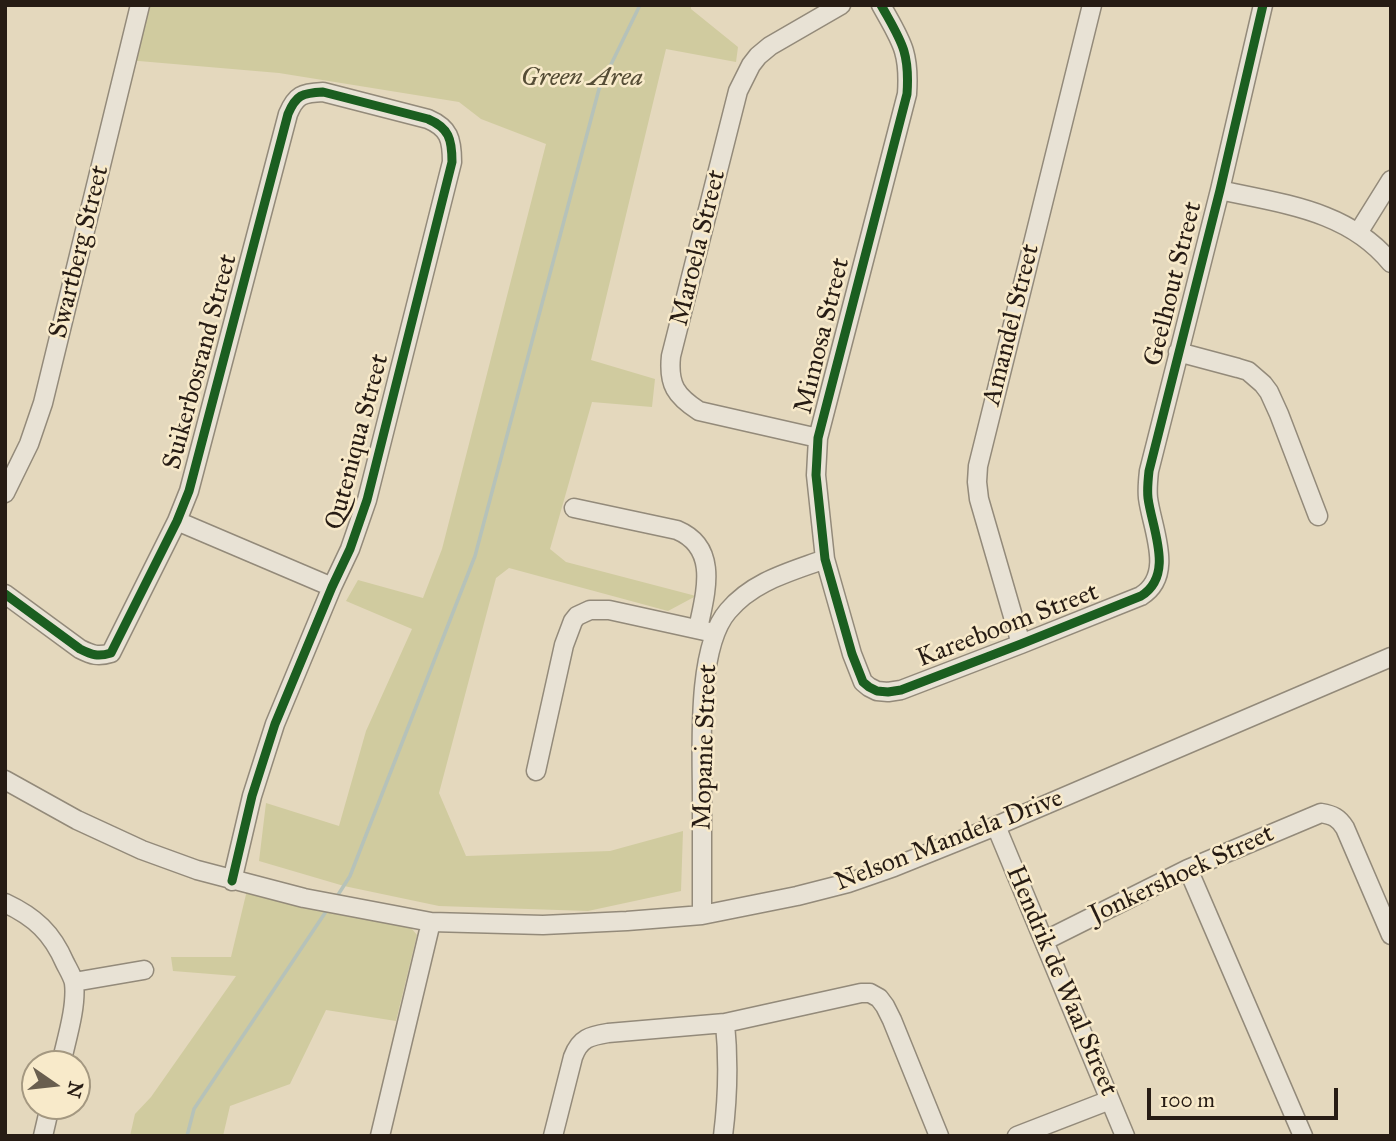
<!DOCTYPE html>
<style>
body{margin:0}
#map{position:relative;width:1396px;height:1141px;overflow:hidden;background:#e4d8bd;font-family:"IM FELL Great Primer",serif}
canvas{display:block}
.frame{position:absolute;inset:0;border:7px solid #271c14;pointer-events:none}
.north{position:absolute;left:21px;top:1050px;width:70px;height:70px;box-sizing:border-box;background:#f8eaca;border:2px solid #a49881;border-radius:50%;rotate:104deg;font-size:19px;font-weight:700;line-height:28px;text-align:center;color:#271c14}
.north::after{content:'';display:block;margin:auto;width:24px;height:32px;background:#695e4f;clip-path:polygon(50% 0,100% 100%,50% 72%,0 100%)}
.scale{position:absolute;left:1147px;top:1088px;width:191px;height:32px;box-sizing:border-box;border:4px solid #271c14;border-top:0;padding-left:9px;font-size:21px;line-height:24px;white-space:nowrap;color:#271c14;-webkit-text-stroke:5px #f8eaca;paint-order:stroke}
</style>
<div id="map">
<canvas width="1396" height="1141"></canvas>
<div class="frame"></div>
<div class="north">N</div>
<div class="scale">100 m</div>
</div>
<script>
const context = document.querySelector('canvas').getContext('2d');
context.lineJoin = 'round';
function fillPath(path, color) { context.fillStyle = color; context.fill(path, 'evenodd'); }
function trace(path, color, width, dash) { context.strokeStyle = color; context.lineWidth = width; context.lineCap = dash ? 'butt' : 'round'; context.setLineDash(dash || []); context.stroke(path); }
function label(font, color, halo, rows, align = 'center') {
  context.font = font + ' "IM FELL Great Primer",serif'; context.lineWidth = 5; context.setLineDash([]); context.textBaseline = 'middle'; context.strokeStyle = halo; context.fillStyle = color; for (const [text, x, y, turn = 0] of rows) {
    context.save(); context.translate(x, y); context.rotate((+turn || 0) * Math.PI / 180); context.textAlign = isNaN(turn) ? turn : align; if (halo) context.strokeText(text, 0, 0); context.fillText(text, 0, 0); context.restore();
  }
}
const green = new Path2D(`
 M141 5H691V9L738 47 736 62 666 49 591 360 655 379 652 407 592 402 550 549 566 562 696 596 668 611 509 568 496 578 439 793 466 856 610 851 683 831 681 891 588 911 439 906 344 886 259 861 266 803 339 826 366 731 412 629 346 601 358 580 423 598 442 549 546 144 481 119 459 102 279 73 127 60Z
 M248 886 407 923 417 935 396 1021 326 1010 290 1084 230 1106 223 1136H130L135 1114 151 1097 236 976 173 971 171 957H231Z`);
const stream = new Path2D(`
 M336 898 350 876 475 556 599 89 640 5
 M187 1136 194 1109 327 910`);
const minor = new Path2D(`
 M881 5C901 41 910 51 907 94L818 438 816 475 825 559 852 654 863 682 869 687 877 691 888 692 901 690 1021 644 1141 596C1175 575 1152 529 1148 498 1147 489 1148 480 1149 471L1220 190 1263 5
 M1220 190C1282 204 1348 210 1391 263
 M1358 233 1391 180
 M1178 352 1238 368 1248 371 1263 384 1269 392 1279 414 1318 516
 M818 438 699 411C676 396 668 385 671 356L738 91 751 65 758 56 770 46 841 5
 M5 493 29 444 43 403 140 5
 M574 508 677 530C720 548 705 594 698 629
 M177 521 332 587
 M5 594 80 649C92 655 98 657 111 653L177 521 189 491 288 114C296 95 302 93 323 92L428 119C449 128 452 139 452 162L367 500 350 549 332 587 275 724 252 796 232 881
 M1021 644 979 499 977 482 978 466 1092 5
 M536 771 564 645 573 621 577 616 590 610H609L714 633
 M5 780 77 820 142 850 197 870 304 898 431 922 543 925 627 921 702 915 797 896 848 883 894 867 996 826 1391 657
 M996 826 1125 1136
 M1188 869 1303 1136
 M5 903C35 917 52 933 65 963 68 969 73 977 74 983 77 1007 66 1041 61 1064
 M702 915C702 876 702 837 702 798 702 749 696 648 728 611 753 581 790 572 825 559
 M1044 941 1188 869 1321 813C1333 815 1339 818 1345 828L1391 935
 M74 982 144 970
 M43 1136 50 1106
 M380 1136 431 922
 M553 1136 573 1057C580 1038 590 1036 608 1033L725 1023 861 993H870L879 998 885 1006 892 1020 939 1136
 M723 1136C728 1096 729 1063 725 1023
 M1017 1136 1110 1100`);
const cycleway = new Path2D(`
 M881 5C901 41 910 51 907 94L818 438 816 475 825 559 852 654 863 682 869 687 877 691 888 692 901 690 1021 644 1141 596C1175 575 1152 529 1148 498 1147 489 1148 480 1149 471L1220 190 1263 5
 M5 594 80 649C92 655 98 657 111 653L177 521 189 491 288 114C296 95 302 93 323 92L428 119C449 128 452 139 452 162L367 500 350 549 332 587 275 724 252 796 232 881`);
const parkNames = [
 ["Green Area",582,79]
];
const streetNames = [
 ["Maroela Street",699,248,-76],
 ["Swartberg Street",80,252,-76],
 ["Geelhout Street",1174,284,-76],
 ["Amandel Street",1012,325,-76],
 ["Mimosa Street",823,336,-76],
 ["Suikerbosrand Street",201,362,-75],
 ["Quteniqua Street",358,442,-75],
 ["Kareeboom Street",1008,626,-21],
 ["Mopanie Street",706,747,-88],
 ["Nelson Mandela Drive",949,841,-21],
 ["Jonkershoek Street",1182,875,-25],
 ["Hendrik de Waal Street",1061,981,67]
];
fillPath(green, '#d0cb9f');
trace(stream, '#b6c2b9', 3.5);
trace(minor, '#938a7a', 21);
trace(minor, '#e8e2d5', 18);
trace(cycleway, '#1b5e20', 9);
label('italic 26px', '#554d36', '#f8eaca', parkNames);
label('26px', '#271c14', '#f8eaca', streetNames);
</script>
